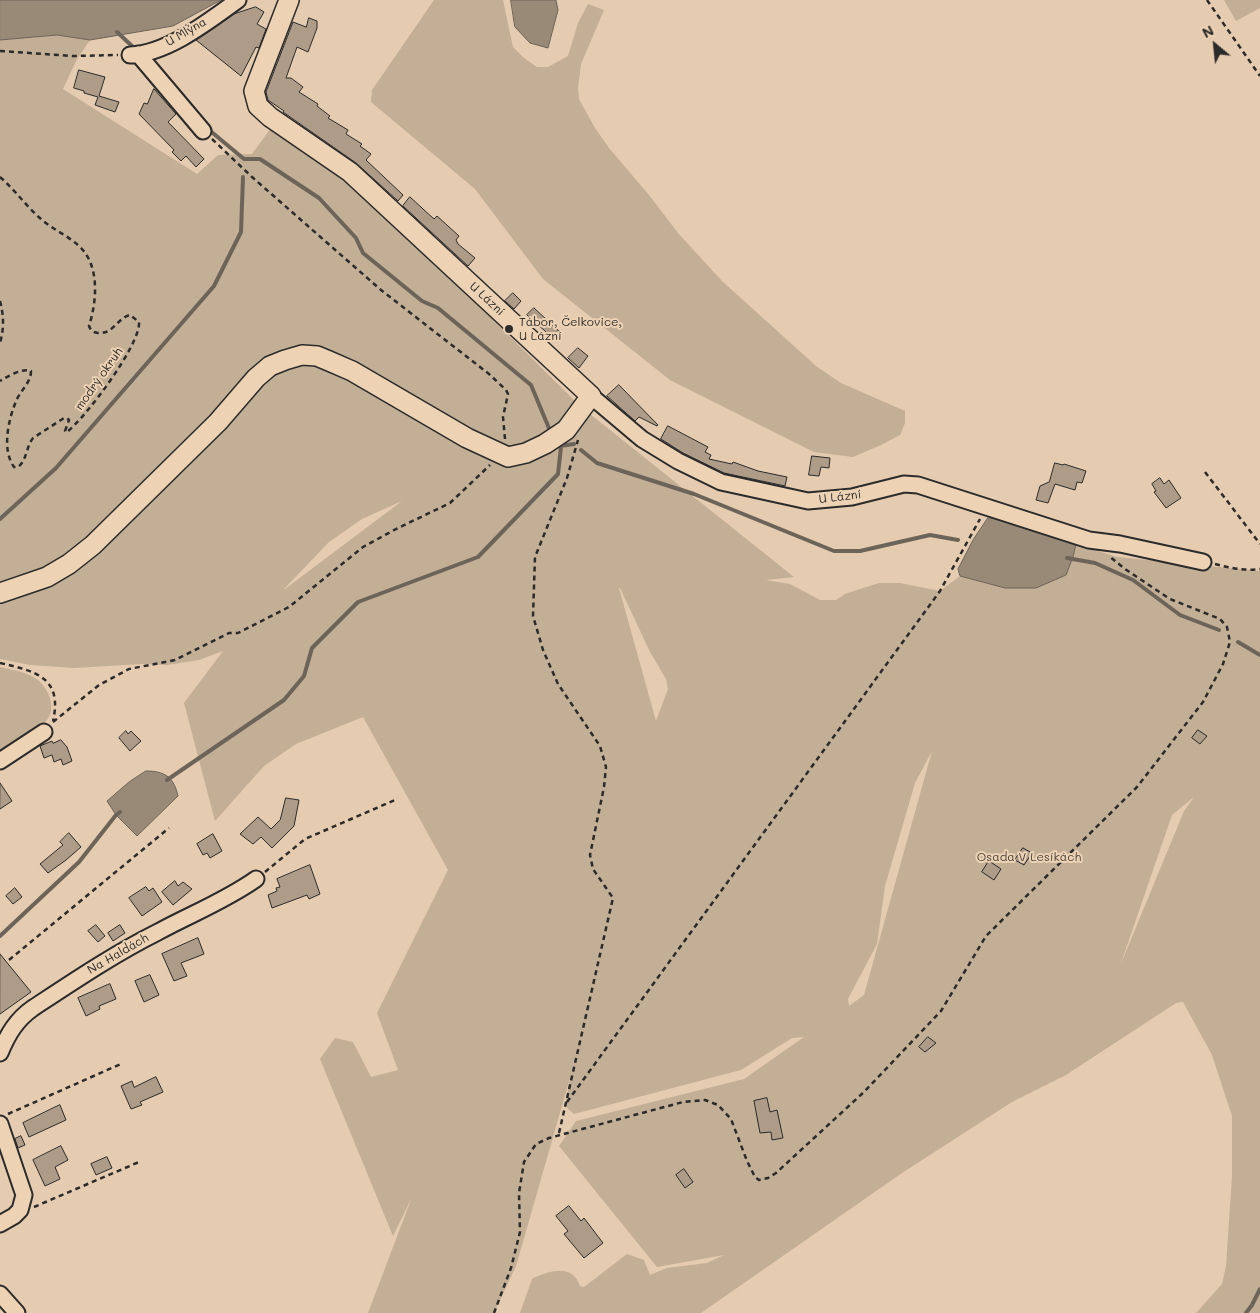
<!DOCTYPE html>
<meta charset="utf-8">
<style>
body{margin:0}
#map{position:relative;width:1260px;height:1313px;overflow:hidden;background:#e5cbaf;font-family:Mali,sans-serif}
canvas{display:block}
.north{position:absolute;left:1190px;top:20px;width:50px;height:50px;-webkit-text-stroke:4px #edd2b4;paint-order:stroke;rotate:332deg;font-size:14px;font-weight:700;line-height:20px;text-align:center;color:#2b2b2b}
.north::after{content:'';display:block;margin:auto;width:18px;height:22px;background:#2b2b2b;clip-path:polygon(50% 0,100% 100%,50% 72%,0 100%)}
</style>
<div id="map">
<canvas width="1260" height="1313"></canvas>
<div class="north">N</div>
</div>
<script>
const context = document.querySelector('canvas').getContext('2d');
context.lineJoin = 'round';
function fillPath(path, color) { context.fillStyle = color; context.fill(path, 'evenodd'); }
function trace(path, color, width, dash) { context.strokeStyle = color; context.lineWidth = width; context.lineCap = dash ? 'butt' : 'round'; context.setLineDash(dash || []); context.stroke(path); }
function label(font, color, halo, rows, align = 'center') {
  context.font = font + ' Mali,sans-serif'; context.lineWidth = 4; context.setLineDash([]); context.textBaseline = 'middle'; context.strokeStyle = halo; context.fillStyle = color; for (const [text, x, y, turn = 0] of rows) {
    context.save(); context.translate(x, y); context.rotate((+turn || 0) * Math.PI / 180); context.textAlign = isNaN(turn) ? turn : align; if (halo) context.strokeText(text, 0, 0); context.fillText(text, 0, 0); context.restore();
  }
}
const green = new Path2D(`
 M434 0H503L513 47 524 58 537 67H548L568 56 578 23 588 4 604 10 581 64 578 88 579 99 595 128 609 148 649 195 678 233 722 281 816 366 841 383 905 411V423L900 435 881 445 853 457 814 452 670 380 543 279 475 189 371 102 372 90Z
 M1224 0H1260V8L1236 21Z
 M57 35 90 40 77 59 63 89 197 174 218 155 252 154 271 128 347 175 580 406 794 577 766 580 790 584 820 600H836L845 594 879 583H900L940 591 960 576 1005 588 1073 557 1076 544 1117 557 1260 571V1313H1196L1222 1284 1226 1266 1232 1176V1116L1212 1055 1183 1002 1176 1003 1066 1075 1012 1102 902 1173 701 1313H520L532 1279C548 1271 572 1263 580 1286L584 1287 627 1254 644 1260 650 1275 667 1268 707 1263 724 1255 657 1267 559 1146 576 1121 744 1079 804 1037 792 1038 741 1070 574 1114 567 1108 566 1100 570 1078 516 1266 494 1313H368L412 1197 393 1236 320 1059 335 1038 353 1042 371 1077 398 1070 377 1013 448 870 363 717 296 744 264 766 215 821 184 703 223 651 199 660 167 665 142 664 74 668 30 665 0 659V40ZM402 501 285 589H284L329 542 362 519ZM619 588H620L650 652 666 679 668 689 656 721ZM932 751 864 995 849 1006 848 999 877 944 885 886 915 783ZM1194 797 1184 811 1120 966 1172 815Z
 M0 667C22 672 42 674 50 698 52 706 52 713 47 720 35 734 15 745 0 756Z`);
const water = new Path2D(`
 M0 0H221L173 26 90 40 57 35 0 40Z
 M511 0H556L558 10 548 48 530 43 515 27Z
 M988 518H998L1076 544 1073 557 1066 575 1036 588H1005L960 576 958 569 973 540Z
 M146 771C166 771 174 778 178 796L137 836 116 815 107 801 129 782Z`);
const stream = new Path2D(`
 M117 32 132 46
 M208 129 244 159H260L319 198 356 238 363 253 422 301 438 308 531 385 551 433
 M560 446 574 444
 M581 450 597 463 694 494 834 551H860L930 535 958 540
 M0 519 56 468 214 286 241 232 243 177
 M1067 558 1095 563 1133 580 1180 615 1219 630
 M1238 642 1260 655
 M167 780 284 700 304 676 312 648 358 602 478 557 558 474 561 447
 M0 936 79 862 116 815 120 812
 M1246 1313 1252 1305 1260 1289`);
const building = new Path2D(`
 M256 7 264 12 257 24 266 29 259 48 256 47 241 76 196 40 234 14Z
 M309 18 317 21V28L308 52 297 47 286 78H291L303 87 299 92 318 104 317 106 330 116 328 118 348 130 346 134 362 144 360 146 371 154 366 160 403 195 398 201 356 163 283 112 284 111 268 100 266 92 293 22 306 27Z
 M79 70 105 77 99 96 119 102 115 112 95 105 98 97 84 93V91L74 88Z
 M154 89 176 114 168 122 204 159 196 167 186 156 181 161 172 152 174 150 139 114 144 103 147 104Z
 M410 197 434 219 437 216 459 236 456 240 458 244 475 258 468 266 403 206Z
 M513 293 521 301 514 309 505 301Z
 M534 308 561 333 555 340 527 315Z
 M578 348 588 356 579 368 568 358Z
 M619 385 658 425 657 426 639 417 635 421 607 396Z
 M668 426 708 447 705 452 711 455 709 459 732 464 733 462 758 471 787 477 785 486 724 473 683 453 661 439Z
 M812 456 830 458 829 468 821 467 819 476 809 475Z
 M1055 463 1063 465 1064 464 1086 471 1082 483 1077 482 1075 490 1055 484 1048 503 1036 500 1040 486 1049 482Z
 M1160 478 1164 484 1169 480 1181 498 1166 508 1154 492 1156 491 1152 484Z
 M1198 730 1207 736 1200 744 1192 738Z
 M126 731 128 734 131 731 141 741 130 751 119 738Z
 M61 740 67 747 72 761 63 765 61 759 54 762 52 755 44 758 40 746 52 741 53 743Z
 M0 783 12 801 0 809Z
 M286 798 299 800 294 826 272 848 261 837 253 844 240 834 258 817 271 829 280 820Z
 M69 833 81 847 66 860 48 873 40 864 63 845 60 842Z
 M213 834 222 851 210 858 207 853 203 855 197 844Z
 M1023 848 1032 853 1024 865 1015 860Z
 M989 861 1001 869 994 880 982 872Z
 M310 865 320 894 309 899 307 895 272 908 268 895 277 891 276 888 280 887 277 879Z
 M175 881 178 886 183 882 192 889 173 905 162 892Z
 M146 887 149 891 153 888 162 902 142 916 129 898Z
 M15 888 22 897 13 904 6 896Z
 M96 925 105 936 98 942 88 931Z
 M120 925 125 933 113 941 108 933Z
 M198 938 204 954 181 963 187 976 174 981 162 954Z
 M0 954 31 992 0 1014Z
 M150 975 159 995 144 1002 135 981Z
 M110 984 116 999 99 1006 100 1009 86 1016 78 998Z
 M928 1037 936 1043 925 1052 919 1047Z
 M156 1077 163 1092 140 1102 142 1105 131 1109 121 1086 132 1081 134 1087Z
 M767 1098 770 1112 777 1110 783 1138 772 1140 771 1132 760 1133 754 1101Z
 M60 1105 66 1120 29 1137 23 1123Z
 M21 1136 25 1145 18 1148 15 1139Z
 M61 1146 68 1160 55 1167 60 1179 45 1186 33 1160Z
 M107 1157 112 1168 96 1175 91 1164Z
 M684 1169 693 1182 685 1188 676 1175Z
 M569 1206 581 1221 584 1218 603 1243 584 1258 564 1234 568 1231 556 1216Z`);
const path = new Path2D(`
 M1207 0 1260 76
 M0 51 73 56 118 55
 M212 139 252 177 381 290 489 374 506 390 508 394 503 417 505 439
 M0 177C15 190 26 206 41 219 52 229 67 235 79 246 100 265 97 301 89 326 91 331 93 332 98 333 114 334 117 318 130 315L139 322C141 344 86 417 67 432L65 431 69 420 67 418H64L33 438C26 447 27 460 18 467H14C1 449 9 417 17 399 22 389 31 382 31 371 21 368 9 376 0 381
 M0 301C4 316 4 329 0 343
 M1205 472 1260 544
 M1215 564C1230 568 1244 571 1260 569
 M0 663C35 671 63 677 53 721
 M53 722 99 685 129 669 175 660 229 633H238L289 607 363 547 396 529 450 503 490 465
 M265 872 305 839 395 800
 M9 960 169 828
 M567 1102 940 591 980 519
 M8 1114 123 1063
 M559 1133 613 898 593 869 590 855 604 787 606 767 600 746 558 684 543 650 533 616 535 557 567 478 578 440
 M34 1207 139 1162
 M494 1313 511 1268 520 1232 519 1193 524 1162 536 1144 549 1138 683 1102 705 1100 718 1105 731 1119 747 1161 755 1177 759 1180 768 1178 776 1173 864 1092 941 1011 986 936 1137 787 1203 702 1223 664 1230 642 1227 627 1220 619 1170 599 1125 569 1109 556`);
const minor = new Path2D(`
 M138 54 203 131
 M130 55C167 54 209 21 238 0
 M591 396 642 439 678 461 721 482 808 501 852 497 904 484 918 485 1089 540 1120 544 1203 562
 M0 761 44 732
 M0 1053C8 1034 16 1020 33 1008 74 981 114 954 158 932 191 914 225 901 256 879
 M0 1124 24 1195 20 1210 14 1216 0 1224
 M0 1294 17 1313`);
const tertiary = new Path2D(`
 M0 593 47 577 69 564 93 545 218 422 256 378 270 366 285 360 302 355 317 356 329 361 352 371 467 438 508 457 526 453 545 444 566 430 591 396 350 172 270 117 258 106 254 91 289 0`);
const markers = [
 [509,329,5,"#2b2b2b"]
];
const streetNames = [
 ["U Mlýna",186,32,-30],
 ["U Lázní",487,299,43],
 ["modrý okruh",99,379,-55],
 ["U Lázní",840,497,-7],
 ["Na Haldách",118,954,-30]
];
const poiNames = [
 ["Tábor, Čelkovice,",519,322],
 ["U Lázní",519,336]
];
const parkNames = [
 ["Osada V Lesíkách",1029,857]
];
fillPath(green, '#c3ae96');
fillPath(water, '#998a78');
trace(water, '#6d6459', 1);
trace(stream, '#6d6459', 4);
fillPath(building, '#af9c88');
trace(building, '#2b2b2b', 1);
trace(minor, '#2b2b2b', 19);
trace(tertiary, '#2b2b2b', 22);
trace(path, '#2b2b2b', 2.5, [5, 4]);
trace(minor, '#edd2b4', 15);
trace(tertiary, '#edd2b4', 19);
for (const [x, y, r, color] of markers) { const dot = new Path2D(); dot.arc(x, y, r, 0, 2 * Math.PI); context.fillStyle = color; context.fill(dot); trace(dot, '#edd2b4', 2); }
label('12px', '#2b2b2b', '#edd2b4', streetNames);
label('12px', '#2b2b2b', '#edd2b4', poiNames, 'left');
label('12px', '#494540', '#edd2b4', parkNames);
</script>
